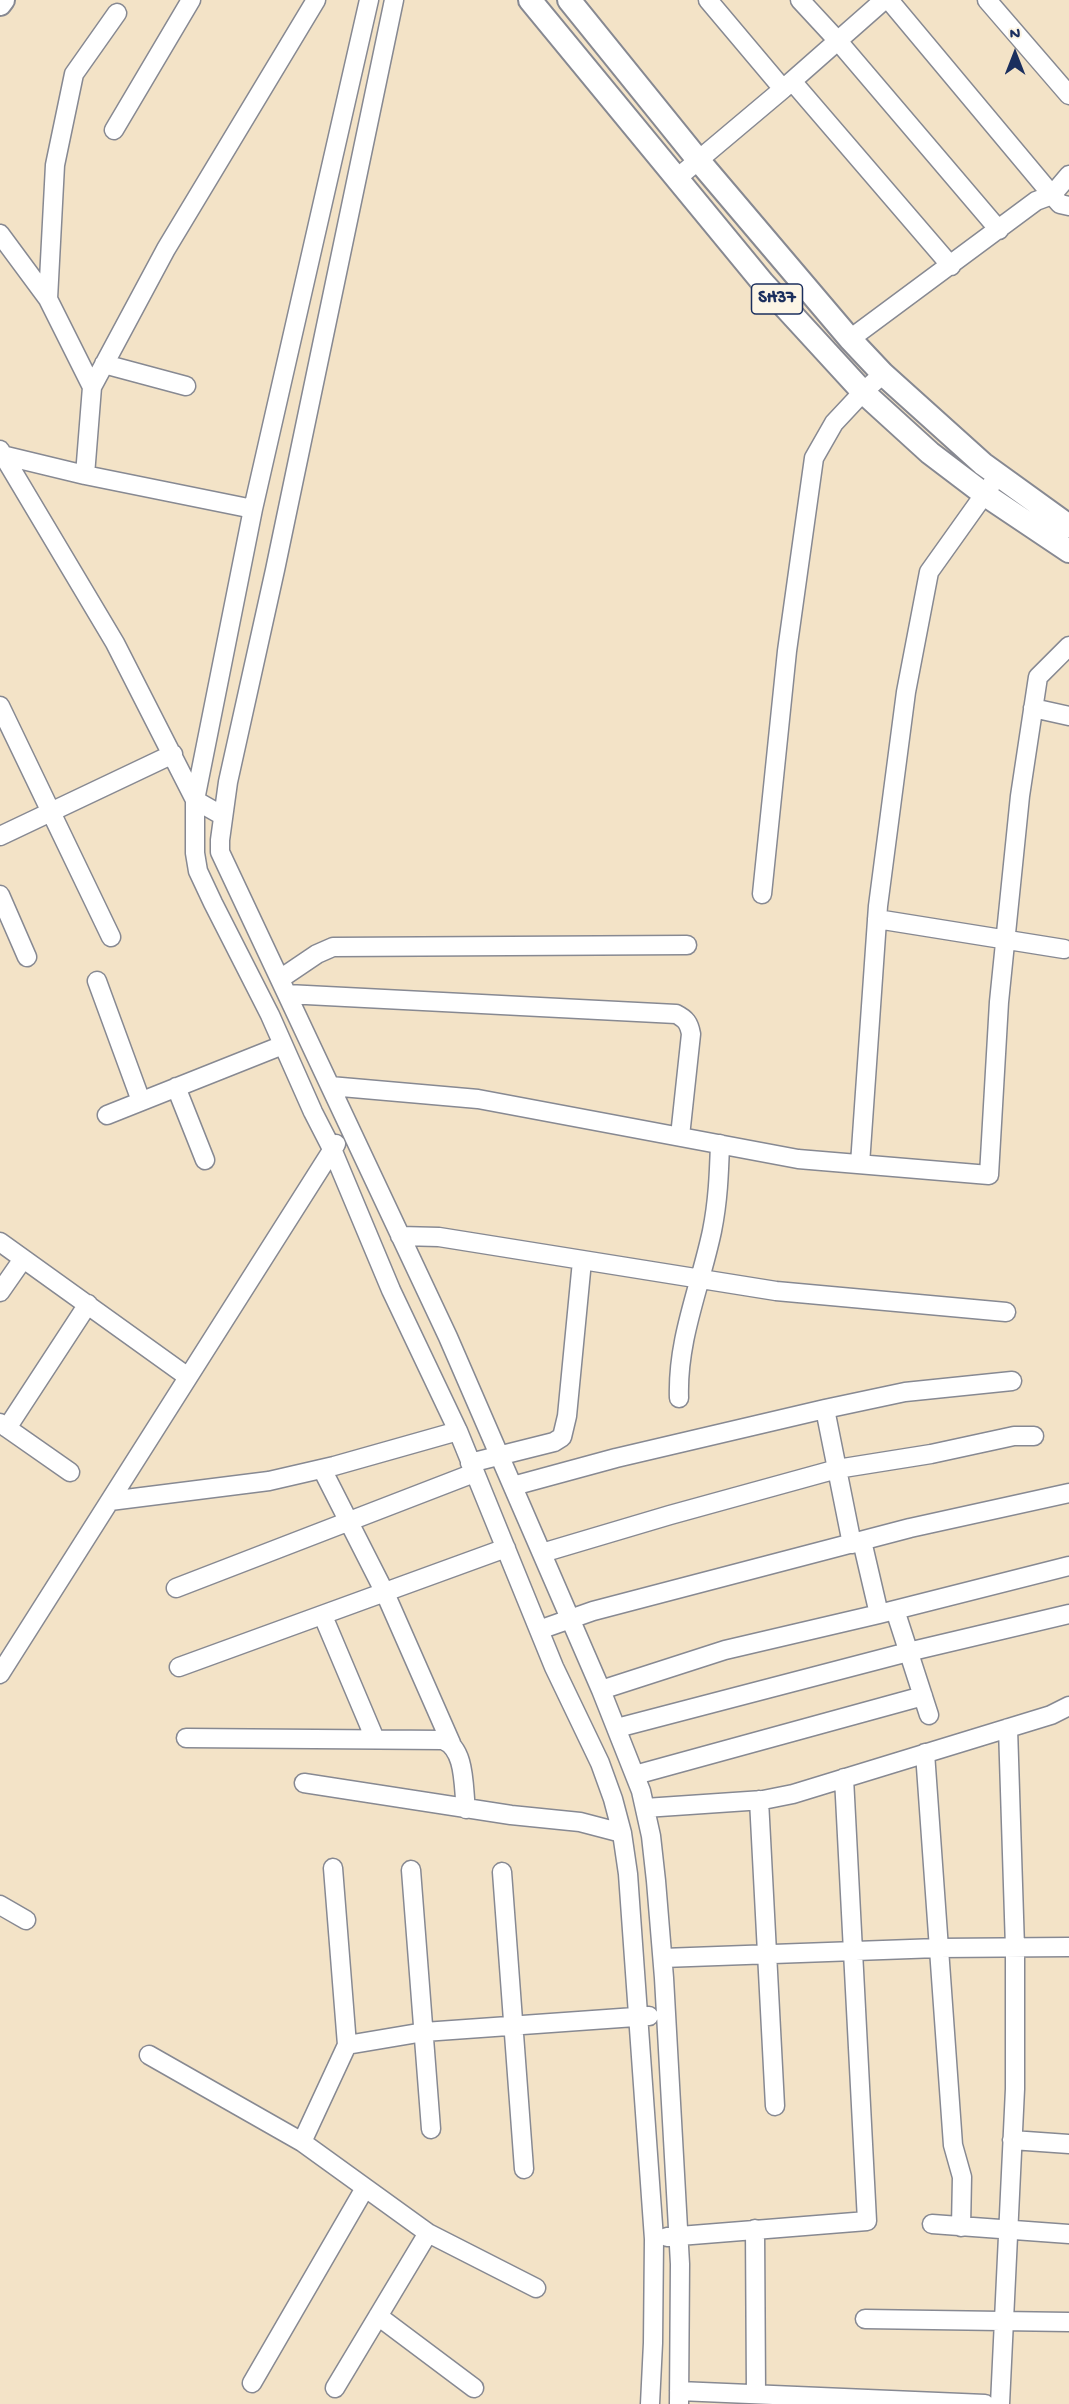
<!DOCTYPE html>
<style>
body{margin:0}
#map{position:relative;width:1069px;height:2404px;overflow:hidden;background:#f3e3c7;font-family:"Gochi Hand",sans-serif}
canvas{display:block}
.north{position:absolute;left:985px;top:24px;width:60px;height:60px;-webkit-text-stroke:4px #fcf5e5;paint-order:stroke;rotate:0deg;font-size:16px;font-weight:700;line-height:24px;text-align:center;color:#1b2f5e}
.north::after{content:'';display:block;margin:auto;width:21px;height:27px;background:#1b2f5e;clip-path:polygon(50% 0,100% 100%,50% 72%,0 100%)}
</style>
<div id="map">
<canvas width="1069" height="2404"></canvas>
<div class="north">N</div>
</div>
<script>
const context = document.querySelector('canvas').getContext('2d');
context.lineJoin = 'round';
function trace(path, color, width, dash) { context.strokeStyle = color; context.lineWidth = width; context.lineCap = dash ? 'butt' : 'round'; context.setLineDash(dash || []); context.stroke(path); }
function label(font, color, halo, rows, align = 'center') {
  context.font = font + ' "Gochi Hand",sans-serif'; context.lineWidth = 4.5; context.setLineDash([]); context.textBaseline = 'middle'; context.strokeStyle = halo; context.fillStyle = color; for (const [text, x, y, turn = 0] of rows) {
    context.save(); context.translate(x, y); context.rotate((+turn || 0) * Math.PI / 180); context.textAlign = isNaN(turn) ? turn : align; if (halo) context.strokeText(text, 0, 0); context.fillText(text, 0, 0); context.restore();
  }
}
const minor = new Path2D(`
 M369 0 253 509 195 800V853L198 871 213 903 270 1015 313 1112 332 1149 391 1290 458 1431 554 1667 600 1763 613 1799 622 1833 628 1874 654 2239 653 2343 650 2404
 M394 0 275 570 228 782 220 840V852L448 1337 601 1690 641 1791 651 1836 656 1881 664 1978 680 2264 679 2404
 M708 0 783 89
 M800 0 838 41 999 230
 M889 0 1052 195 1069 175
 M987 0 1069 95
 M792 81 951 266
 M114 130 191 0
 M676 179 783 89 884 0
 M0 234 48 299
 M850 339 1036 201 1052 195 1060 204 1069 206
 M104 364 186 386
 M92 387 48 299 55 165 74 74 117 13
 M0 450 115 643 195 800 223 816
 M2 455 85 475 253 509
 M85 475 92 387 166 249 316 0
 M0 706 111 937
 M1033 708 1069 716
 M0 836 173 754
 M762 894 787 651 814 458 834 423 863 392 883 374
 M0 895 27 957
 M877 919 1064 949
 M280 979 317 954 333 947 687 945
 M97 981 141 1101
 M287 994 676 1014C686 1019 689 1023 691 1034L680 1136
 M330 1086 478 1099 798 1159 989 1175 999 1002 1020 796 1038 677 1069 646
 M176 1087 205 1160
 M107 1115 283 1045
 M860 1164 878 906 906 692 929 572 991 485
 M400 1236 439 1237 776 1291 1006 1312
 M0 1242 188 1377
 M0 1292 23 1259
 M679 1398C677 1339 700 1288 712 1231 718 1201 719 1174 720 1144
 M825 1409 852 1544
 M0 1423 70 1472
 M7 1428 88 1304
 M470 1463 554 1442 562 1437 567 1416 582 1261
 M322 1469 385 1593 451 1743
 M513 1486 616 1458 825 1409 905 1392 1012 1381
 M110 1501 269 1481 334 1466 458 1431
 M862 1541 879 1614
 M542 1553 670 1515 837 1469 931 1454 1014 1436H1034
 M176 1588 474 1473
 M895 1610 929 1715
 M323 1616 375 1739
 M539 1630 593 1611 910 1528 1069 1493
 M179 1667 506 1548
 M0 1674 336 1144
 M601 1690 725 1650 879 1614 1069 1566
 M617 1728 908 1652 1069 1614
 M186 1738 443 1740C466 1749 463 1787 466 1809
 M925 1753 953 2145 962 2177 961 2227
 M635 1775 923 1696
 M304 1783 511 1815 580 1822 622 1833
 M759 1800 775 2106
 M645 1808 763 1800 793 1794 1051 1715 1069 1706
 M333 1868 347 2045 424 2032 649 2016
 M411 1870 431 2129
 M502 1872 524 2169
 M0 1905 26 1920
 M663 1958 938 1948 1069 1947
 M149 2055 302 2142 428 2233 536 2288
 M1012 2140 1069 2144
 M302 2142 347 2045
 M932 2224 1069 2234
 M755 2229 756 2394
 M667 2237 867 2221 844 1778
 M378 2316 474 2388
 M865 2319 1069 2322
 M252 2383 365 2188
 M335 2388 428 2233
 M679 2391 985 2404
 M1000 2404 1015 2089V1948L1008 1728`);
const major = new Path2D(`
 M530 0 763 283 863 392 930 453 984 494 1069 551
 M569 0 699 161 850 339 883 374 983 464 1069 526
 M0 4 3 0`);
const shields = [
 [777,299,51]
];
const shieldNames = [
 ["SH37",777,299]
];
trace(minor, '#878992', 21);
trace(major, '#878992', 26);
trace(minor, '#fff', 18);
trace(major, '#fff', 22);
for (const [x, y, w] of shields) { const box = new Path2D(); box.roundRect(x - w / 2, y - 15, w, 30, 4.5); context.fillStyle = '#fcf5e5'; context.fill(box); trace(box, '#1b2f5e', 1.5); }
label('bold 18px', '#1b2f5e', null, shieldNames);
</script>
